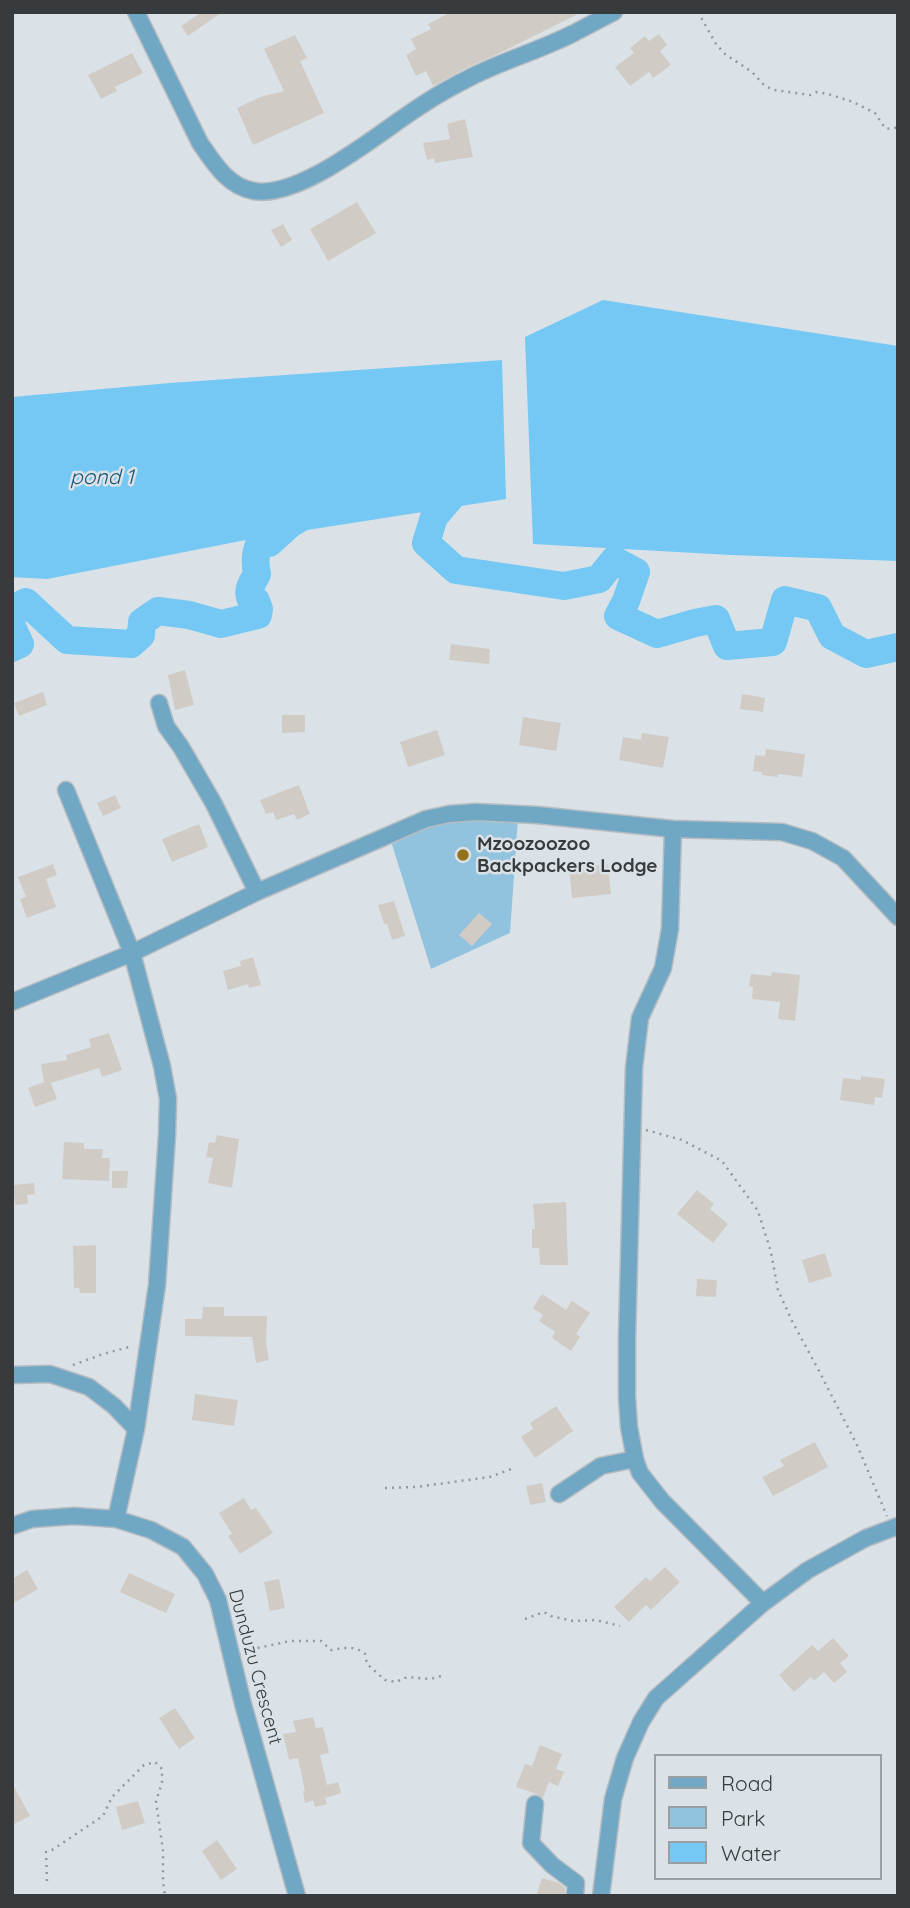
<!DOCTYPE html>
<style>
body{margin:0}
#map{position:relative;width:910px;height:1908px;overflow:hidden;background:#dae2e7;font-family:Quicksand,sans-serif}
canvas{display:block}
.frame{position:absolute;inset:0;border:14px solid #383b3d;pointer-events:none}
.legend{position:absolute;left:654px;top:1754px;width:228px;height:126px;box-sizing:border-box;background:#dae2e7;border:2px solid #999fa3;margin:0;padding:9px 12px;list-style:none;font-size:21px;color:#383b3d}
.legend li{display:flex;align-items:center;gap:14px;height:35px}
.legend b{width:35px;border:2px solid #999fa3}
</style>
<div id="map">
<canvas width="910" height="1908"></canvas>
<div class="frame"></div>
<ul class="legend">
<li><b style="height:9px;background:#70a7c5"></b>Road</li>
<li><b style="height:19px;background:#92c3de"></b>Park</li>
<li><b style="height:19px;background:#75c8f3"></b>Water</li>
</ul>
</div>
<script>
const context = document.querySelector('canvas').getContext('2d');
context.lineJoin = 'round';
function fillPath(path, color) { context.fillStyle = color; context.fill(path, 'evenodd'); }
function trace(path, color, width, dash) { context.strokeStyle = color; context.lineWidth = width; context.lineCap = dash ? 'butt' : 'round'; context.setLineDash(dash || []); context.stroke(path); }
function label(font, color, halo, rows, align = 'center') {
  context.font = font + ' Quicksand,sans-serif'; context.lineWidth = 5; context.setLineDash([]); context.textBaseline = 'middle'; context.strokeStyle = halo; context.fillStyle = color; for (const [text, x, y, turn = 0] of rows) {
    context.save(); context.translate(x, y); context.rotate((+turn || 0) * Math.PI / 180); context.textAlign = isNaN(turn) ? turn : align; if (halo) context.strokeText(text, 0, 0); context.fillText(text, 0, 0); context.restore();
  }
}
const green = new Path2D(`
 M518 818 510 933 431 969 390 838 434 820Z`);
const water = new Path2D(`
 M603 300 898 346V561L731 555 533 544 525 337Z
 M502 360 506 499 256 538 47 579 12 577V397L170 383Z`);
const river = new Path2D(`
 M442 478 451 497 434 517 426 543 456 570 564 586 599 579 614 560 636 572 626 601 618 616 657 634 695 623 716 619 727 646 773 642 785 600 818 608 832 636 866 654 898 647
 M12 619 14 608 26 602 67 640 131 644 141 635 142 622 158 611 189 615 221 624 258 615 259 609 256 601 251 600C246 590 253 582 257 574 255 565 255 553 259 545L267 542 269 543 290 524 302 517 299 509
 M12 627 20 644 12 648`);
const building = new Path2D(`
 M202 12H222L188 36 181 26Z
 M451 12H582L506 50 464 69 433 86 426 71 416 76 406 55 416 49 411 39 431 29 428 24Z
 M659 34 667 45 660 51 671 65 653 78 649 72 630 86 615 67 634 53 630 48 645 36 649 41Z
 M295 35 307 58 300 61 324 113 253 145 237 108 260 97 284 91 264 49Z
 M132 53 143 73 115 87 117 91 101 99 88 75Z
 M465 119 473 157 435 163 434 158 427 160 423 143 450 139 447 124Z
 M357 202 376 233 328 261 310 229Z
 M283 224 292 240 281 247 271 230Z
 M451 644 490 649 489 664 449 660Z
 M185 670 194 705 175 710 168 675Z
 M43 692 47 705 19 716 14 703Z
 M742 694 765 698 763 712 740 709Z
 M282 715H305V732L282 733Z
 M523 717 561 723 556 751 519 745Z
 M437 730 445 755 408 767 400 742Z
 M642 733 669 737 663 768 619 760 623 737 641 740Z
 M766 749 805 754 802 777 778 774V777L762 775V772L753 771 755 755 765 756Z
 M299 785 310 814 297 820 294 814 276 820 273 812 266 814 260 800Z
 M115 795 121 808 103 816 97 803Z
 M199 824 208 847 172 862 162 839Z
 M53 864 57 875 46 879 56 907 27 918 20 899 26 897 18 877Z
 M608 864 611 894 572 898 569 868Z
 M394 901 405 936 392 940 387 924H384L378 905Z
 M479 913 492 924 472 946 459 935Z
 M253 957 261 985 249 988 248 984 228 990 223 971 241 966 240 961Z
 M772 972 800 975 795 1021 778 1019 780 1002 752 999 753 987 749 986 751 974 771 976Z
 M109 1033 122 1070 102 1077 99 1068 51 1083 57 1099 35 1107 28 1088 44 1082 41 1064 67 1060 66 1055 91 1047 89 1039Z
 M861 1076 885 1079 882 1098 875 1097 874 1105 840 1100 843 1078 861 1080Z
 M217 1135 239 1139 232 1188 208 1183 213 1158 206 1157 209 1142 215 1143Z
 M64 1142 84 1143V1149H103L102 1158H110L109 1181 62 1179Z
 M112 1171H128L127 1188H112Z
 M34 1183 35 1194 27 1195 28 1204 15 1205 13 1185Z
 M697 1190 714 1204 710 1209 728 1224 713 1243 677 1214Z
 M566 1202 568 1265H540L539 1248H532V1229H535L533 1204Z
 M96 1245V1293H80L79 1288H74L73 1246Z
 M825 1253 832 1276 809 1283 802 1260Z
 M697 1279 717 1280 716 1297 696 1296Z
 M542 1294 566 1310 572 1301 590 1313 576 1334 580 1337 571 1351 552 1338 555 1332 539 1321 543 1315 533 1308Z
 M203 1307H224V1316H267L266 1342 269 1360 256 1363 252 1337 185 1336V1319H202Z
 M195 1394 238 1400 234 1426 192 1420Z
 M556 1406 573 1431 535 1458 521 1437 533 1429 530 1423Z
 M815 1442 828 1467 773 1496 762 1477 784 1466 780 1460Z
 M542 1483 546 1502 530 1505 526 1486Z
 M244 1498 251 1510 256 1508 273 1533 240 1554 228 1536 232 1534 219 1513Z
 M665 1567 680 1582 651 1610 646 1605 629 1622 614 1607 646 1577 650 1581Z
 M27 1570 38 1589 12 1604V1579Z
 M129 1573 175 1594 166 1613 120 1592Z
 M279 1579 285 1608 270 1611 264 1582Z
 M833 1638 849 1656 840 1663 847 1672 834 1683 824 1672 814 1681 811 1677 794 1692 779 1675 812 1645 818 1651Z
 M175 1708 195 1738 179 1749 159 1718Z
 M313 1717 316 1728 323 1727 329 1753 320 1755 327 1785 338 1782 341 1793 325 1798 327 1804 315 1807 313 1800 305 1803 303 1791H305L298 1758 289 1760 283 1734 296 1732 293 1721Z
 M540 1745 562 1754 556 1769 564 1772 558 1786 549 1782 543 1798 537 1794 516 1787 525 1764 532 1766Z
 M12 1783 30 1816 12 1825Z
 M138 1801 145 1823 122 1830 116 1807Z
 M217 1840 237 1869 221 1880 202 1851Z
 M542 1878 559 1883 565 1888V1896H536Z`);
const path = new Path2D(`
 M698 12 716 44 725 54 752 72 765 86 774 90 803 94 810 95 817 92 828 94 853 102 875 113 885 128 891 129 898 127
 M646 1130 682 1140 722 1161 758 1211 771 1252 778 1290 792 1321 819 1371 857 1445 887 1516
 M73 1365 103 1354 133 1346
 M385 1488 416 1487 490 1477 514 1468
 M525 1619 544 1612 551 1616 573 1621 596 1620 620 1626
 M244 1651 290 1641H321L331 1650C343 1648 355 1645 365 1654L367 1664 385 1680 396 1682 407 1677 430 1679 442 1676
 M47 1881 46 1852 52 1850 103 1816 112 1797 144 1765 155 1762 162 1769V1783L156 1801 163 1851V1881L165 1896`);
const minor = new Path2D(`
 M136 12 200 143C214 163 228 187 254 191 302 199 382 130 422 105 437 95 453 86 469 78 502 61 538 51 572 34 586 27 600 19 614 12
 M159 703 166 726 181 747 214 804 257 892
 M66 790 132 953 162 1066 168 1099 167 1135 157 1285 136 1429 116 1519
 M12 1002 132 953 257 892 426 819 449 814 476 812 537 815 673 829 782 832 812 841 843 858 898 917
 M12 1375 50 1374 89 1387 114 1406 136 1429
 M559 1494 601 1466 635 1459
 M12 1526 32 1519 74 1516 116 1519 151 1530 183 1547 205 1574 218 1600 243 1704 297 1896
 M763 1603 808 1570 866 1538 898 1526
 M535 1804 531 1843 552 1865 576 1883 575 1896
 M601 1896 613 1799 625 1758 641 1722 656 1698 763 1603 662 1501 640 1473 635 1459 629 1427 627 1397V1337L634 1068 640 1018 663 968 670 929 673 829`);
const markers = [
 [463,855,7,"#937219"]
];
const poiNames = [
 ["Mzoozoozoo",477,844],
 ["Backpackers Lodge",477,866]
];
const streetNames = [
 ["Dunduzu Crescent",255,1667,75]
];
const waterNames = [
 ["pond 1",102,478]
];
fillPath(green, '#92c3de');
fillPath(water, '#75c8f3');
trace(river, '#75c8f3', 28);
fillPath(building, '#d0ccc5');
trace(minor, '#b6bdc2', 19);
trace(path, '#93999d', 2.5, [2, 5]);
trace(minor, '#70a7c5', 16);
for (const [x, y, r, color] of markers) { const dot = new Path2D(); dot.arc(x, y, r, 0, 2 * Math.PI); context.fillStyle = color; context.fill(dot); trace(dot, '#dae2e7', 2.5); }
label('bold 19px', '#383b3d', '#dae2e7', poiNames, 'left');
label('19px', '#383b3d', '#dae2e7', streetNames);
label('italic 21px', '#155674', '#dae2e7', waterNames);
</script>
